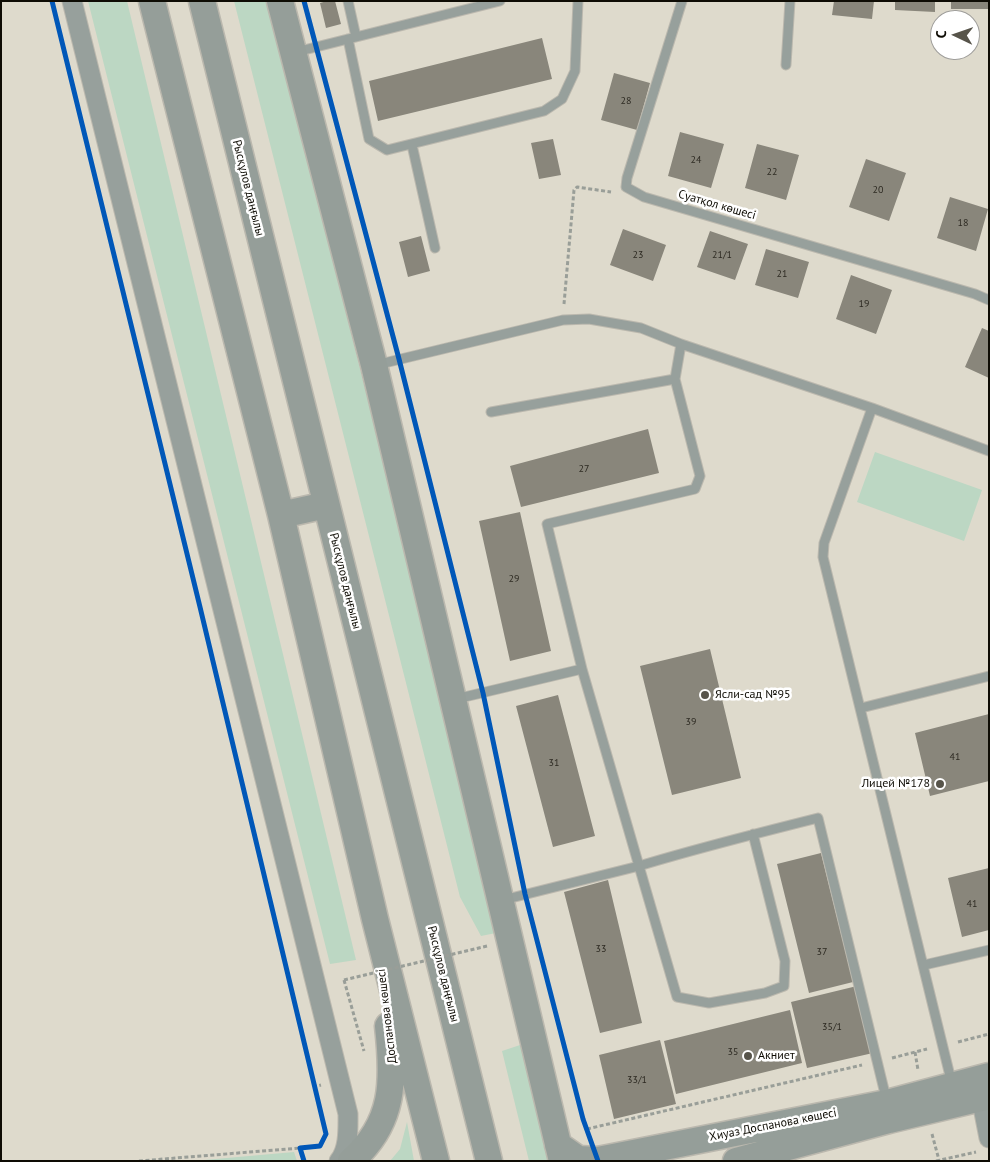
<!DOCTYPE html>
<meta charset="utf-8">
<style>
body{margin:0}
#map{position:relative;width:990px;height:1162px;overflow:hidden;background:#dedacc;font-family:"PT Sans",sans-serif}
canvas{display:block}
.frame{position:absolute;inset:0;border:2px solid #0e0c04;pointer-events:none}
.north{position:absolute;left:930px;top:10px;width:50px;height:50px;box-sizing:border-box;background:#fff;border:1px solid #9f9e9b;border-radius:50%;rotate:273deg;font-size:14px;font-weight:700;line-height:20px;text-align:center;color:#0e0c04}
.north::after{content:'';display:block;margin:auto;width:18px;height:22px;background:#57544a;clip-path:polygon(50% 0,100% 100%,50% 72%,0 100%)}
</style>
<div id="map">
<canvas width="990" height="1162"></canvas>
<div class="frame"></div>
<div class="north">С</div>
</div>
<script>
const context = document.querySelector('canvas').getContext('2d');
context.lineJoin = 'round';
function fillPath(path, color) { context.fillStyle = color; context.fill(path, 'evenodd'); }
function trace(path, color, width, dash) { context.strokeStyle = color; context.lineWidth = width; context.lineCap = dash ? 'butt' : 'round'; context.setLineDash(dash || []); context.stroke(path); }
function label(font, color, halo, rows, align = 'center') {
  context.font = font + ' "PT Sans",sans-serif'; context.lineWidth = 5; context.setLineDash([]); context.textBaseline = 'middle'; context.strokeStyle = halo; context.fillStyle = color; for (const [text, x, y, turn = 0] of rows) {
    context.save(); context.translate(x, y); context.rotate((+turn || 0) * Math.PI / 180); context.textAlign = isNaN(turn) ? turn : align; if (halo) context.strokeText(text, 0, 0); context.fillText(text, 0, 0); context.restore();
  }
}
const green = new Path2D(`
 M88 1H127L356 960 330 964Z
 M234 1H268L501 932 481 936 460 897Z
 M875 452 982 490 964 541 857 502Z
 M526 1043 555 1161H529L502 1051Z
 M407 1122 414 1161H390L400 1149Z
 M294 1152 297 1161H193Z`);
const building = new Path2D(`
 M327 1H335L341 24 326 28 320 3Z
 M834 1H874L872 19 832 15Z
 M895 1H935V12L895 10Z
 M951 1H989V9H951Z
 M542 38 552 79 378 121 369 81Z
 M614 73 650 83 637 130 601 120Z
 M680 132 724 144 711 188 668 176Z
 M553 139 561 175 539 179 531 143Z
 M757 144 799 155 786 200 745 188Z
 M866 159 906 173 889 221 849 207Z
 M950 197 988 209 976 251 937 238Z
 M623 229 666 245 653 281 610 265Z
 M710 231 748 244 735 280 697 267Z
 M421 236 430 271 408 277 399 242Z
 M766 249 809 262 798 298 755 285Z
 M851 275 892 290 876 334 836 319Z
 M982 328 989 331V378L965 367Z
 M648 429 659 473 521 507 510 466Z
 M520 512 551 651 510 661 479 521Z
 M710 649 741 778 672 795 640 666Z
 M558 695 595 836 553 847 516 706Z
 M989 714V781L930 796 915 733Z
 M821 853 853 982 809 993 777 864Z
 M989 868V930L962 937 948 878Z
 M608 880 642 1023 600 1033 564 892Z
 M857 986 873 1053 807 1068 791 1002Z
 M790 1010 802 1063 676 1094 664 1041Z
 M660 1040 676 1104 614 1119 599 1055Z`);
const path = new Path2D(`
 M564 304 574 190 577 187 611 192
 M344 980 364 1051
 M958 1042 989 1034
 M915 1052 918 1070
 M892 1058 927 1049
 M313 1087 321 1085
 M587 1129 862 1065
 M932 1134 939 1160
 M139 1161 300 1148
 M936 1161 976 1152`);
const lane = new Path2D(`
 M348 1 356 37
 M682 1 627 178 626 187 644 197 975 294 989 300
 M348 39 369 139 387 150 544 111 562 99 575 71 578 1
 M296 52 500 1
 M786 65 790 1
 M412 145 435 248
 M376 365 563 320 589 319 641 328 681 344 872 408 989 451
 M872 408 824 543 823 557 952 1084
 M491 412 675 379
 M582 669 547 524 695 489 700 476 675 379 681 344
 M456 699 582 669 639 866 503 900
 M861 708 989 676
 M753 834 785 961 784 986 765 993 709 1003 677 997 639 866C698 848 758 833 818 818L887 1102
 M924 965 989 950`);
const street = new Path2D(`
 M72 1 348 1114C348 1129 349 1149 339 1161
 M979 1087 989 1138`);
const secondary = new Path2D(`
 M152 1 281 515 375 919 436 1161
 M202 1 489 1161
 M280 1 374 365 562 1161
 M281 515 326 505
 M558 1145 578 1159 598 1160 887 1103 989 1076
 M351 1161C395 1123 394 1080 388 1026
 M736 1161 889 1120 989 1096`);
const pathBridge = new Path2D(`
 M344 980 487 946`);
const cycleway = new Path2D(`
 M52 1 200 607 326 1134 320 1146 300 1148 304 1161
 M304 1 399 359 483 693 525 894 583 1119 598 1161`);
const markers = [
 [705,695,5,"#57544a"],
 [940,784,5,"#57544a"],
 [748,1056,5,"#57544a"]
];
const numberNames = [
 ["28",626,101],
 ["24",696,160],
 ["22",772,172],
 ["20",878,190],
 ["18",963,223],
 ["23",638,255],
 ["21/1",722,255],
 ["21",782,274],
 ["19",864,304],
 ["27",584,469],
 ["29",514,579],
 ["39",691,722],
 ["41",955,757],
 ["31",554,763],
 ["41",972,904],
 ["33",601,949],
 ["37",822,952],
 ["35/1",832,1027],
 ["35",733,1052],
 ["33/1",637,1080]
];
const streetNames = [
 ["Рысқұлов даңғылы",248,188,76],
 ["Суатқол көшесі",717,205,16],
 ["Рысқұлов даңғылы",345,581,76],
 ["Рысқұлов даңғылы",443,974,76],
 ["Доспанова көшесі",387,1016,-97],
 ["Хиуаз Доспанова көшесі",773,1125,-11]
];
const poiNames = [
 ["Ясли-сад №95",715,695],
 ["Лицей №178",930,784,"right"],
 ["Акниет",758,1056]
];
fillPath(green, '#bcd7c3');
fillPath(building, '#89867b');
trace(lane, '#bbb8ae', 11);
trace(street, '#bbb8ae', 21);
trace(secondary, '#bbb8ae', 29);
trace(path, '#999e98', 3, [4, 2.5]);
trace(lane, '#97a09c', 9);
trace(street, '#97a09c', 19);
trace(secondary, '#959e99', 26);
trace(pathBridge, '#999e98', 3, [4, 2.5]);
trace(cycleway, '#0057b8', 5);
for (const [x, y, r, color] of markers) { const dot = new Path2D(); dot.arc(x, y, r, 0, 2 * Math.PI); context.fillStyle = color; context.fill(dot); trace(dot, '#fff', 2); }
label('10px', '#2d2a22', null, numberNames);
label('12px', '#0e0c04', '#fff', streetNames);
label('12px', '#0e0c04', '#fff', poiNames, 'left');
</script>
